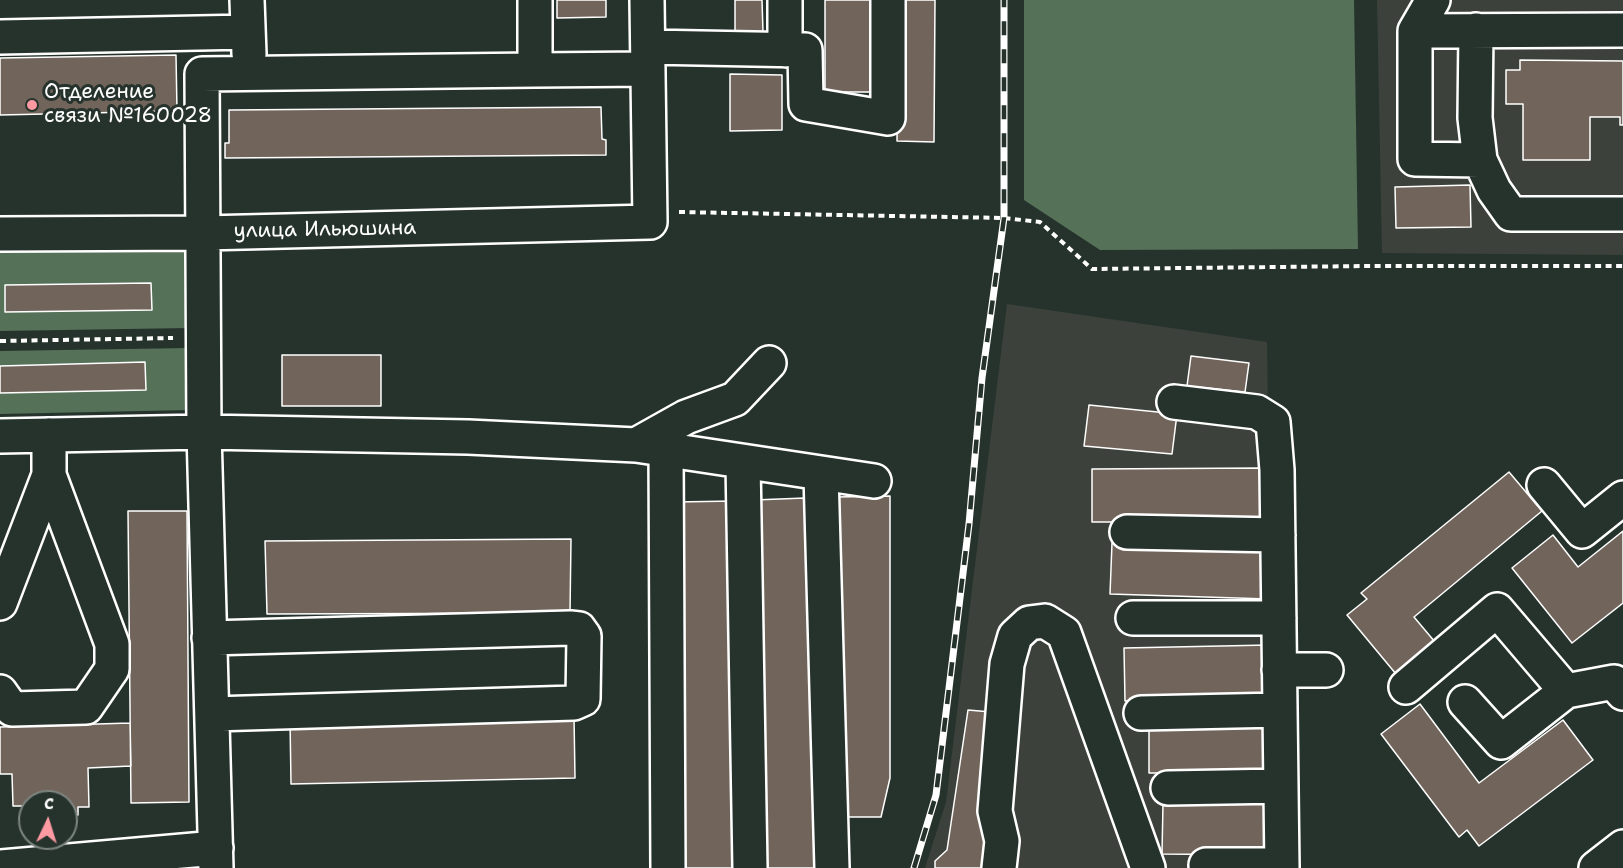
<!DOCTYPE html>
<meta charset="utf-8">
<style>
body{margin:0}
#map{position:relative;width:1623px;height:868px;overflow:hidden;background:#26332d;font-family:"Shantell Sans",sans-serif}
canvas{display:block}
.north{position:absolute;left:18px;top:790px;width:60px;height:60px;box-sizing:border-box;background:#26332d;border:2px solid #7d8581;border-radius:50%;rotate:4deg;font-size:16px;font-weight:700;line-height:24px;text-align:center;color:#fff}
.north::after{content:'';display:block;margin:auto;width:21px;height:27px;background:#ff9aa2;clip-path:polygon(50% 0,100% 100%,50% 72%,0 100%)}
</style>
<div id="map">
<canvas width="1623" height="868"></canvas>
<div class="north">С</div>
</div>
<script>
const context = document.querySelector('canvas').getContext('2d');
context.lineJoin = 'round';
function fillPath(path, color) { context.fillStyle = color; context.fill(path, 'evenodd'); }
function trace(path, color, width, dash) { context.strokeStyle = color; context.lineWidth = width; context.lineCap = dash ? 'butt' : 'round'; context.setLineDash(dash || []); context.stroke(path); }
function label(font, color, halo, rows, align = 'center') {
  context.font = font + ' "Shantell Sans",sans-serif'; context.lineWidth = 6; context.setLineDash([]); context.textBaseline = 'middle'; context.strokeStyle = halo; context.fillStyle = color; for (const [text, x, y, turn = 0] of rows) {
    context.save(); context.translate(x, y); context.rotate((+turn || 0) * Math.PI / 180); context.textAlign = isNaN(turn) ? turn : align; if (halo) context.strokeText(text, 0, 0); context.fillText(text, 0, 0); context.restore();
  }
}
const built = new Path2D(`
 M1377 0H1623V255L1382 253Z
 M1007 304 1267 342 1274 868H925L946 802Z`);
const green = new Path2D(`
 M1024 0H1354L1358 249 1100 250 1024 200Z
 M188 247 189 328 0 331V250Z
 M189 348V410L0 414V351Z`);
const building = new Path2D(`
 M557 0H606V17L557 18Z
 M735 0H762L763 32H735Z
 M825 0H880L881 92H825Z
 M898 0H935L934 142 897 141Z
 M176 55 177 111 0 115V58Z
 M1520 60 1623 61V125H1620V117H1590V160H1523V104H1506V70H1520Z
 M730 74 782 75V130L730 131Z
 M601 107 602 139 606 140V155L225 158V143H229V110Z
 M1470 185 1471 227 1396 228 1395 187Z
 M151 283 152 310 5 312V285Z
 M282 355H381V406H282Z
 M1191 356 1249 363 1245 392 1187 386Z
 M145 362 146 390 0 393V366Z
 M1089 405 1177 414 1172 454 1084 446Z
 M1262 468V522H1092V469Z
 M1509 472 1542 511 1414 617 1435 642 1396 674 1347 615 1367 599 1361 593Z
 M890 496V778L881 817H843L836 497Z
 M805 498 815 868H764L754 500Z
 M735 501 738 868H679L675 502Z
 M128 511H187L189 802 131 803Z
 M1623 531V603L1572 643 1512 568 1553 535 1578 567Z
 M571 539 570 613 267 614 265 541Z
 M1112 543 1269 548 1268 599 1110 594Z
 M1269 645 1270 698 1125 701 1124 648Z
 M1420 704 1479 783 1563 720 1593 760 1479 846 1467 830 1459 837 1381 734Z
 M968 710 991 712 987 868H935V861L947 850Z
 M574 716 575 778 291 784 290 720Z
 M130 723 131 766 88 768 89 807H78V815H66V802H30V806H13L12 774H0V727Z
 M1149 725 1269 726V773H1149Z
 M1163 803 1267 804V855L1162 854Z`);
const path = new Path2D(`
 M679 212 1004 218 1040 222 1092 269 1369 266H1623
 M0 341 173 338`);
const minor = new Path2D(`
 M247 0 249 54
 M1433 0 1415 31V159L1480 160
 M1476 30 1475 118 1480 160 1494 190 1511 214H1623
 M1415 31 1623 30
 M0 37 248 32
 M648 47 805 50 806 104 888 118V0
 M785 50V0
 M535 70 648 69
 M0 234 204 233 650 222 647 0
 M1174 402 1257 412 1273 422 1277 470 1282 868
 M0 436 204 432 468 437 636 445 874 481
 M636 445 686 417 735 399 769 363
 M666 450 668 868
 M743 462 750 868
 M821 474 832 868
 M1544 485 1582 531 1623 498
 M1127 532 1278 535
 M0 603 49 475
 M1133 618H1279
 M209 638 570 628 579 629 584 636 583 699 574 703 213 714
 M1279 670H1326
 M1406 687 1497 610 1566 691
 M0 692 12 709 86 707 112 669V644L49 475V435
 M1465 702 1501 742 1566 691 1614 682 1623 693
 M1141 713 1280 710
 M1168 788 1281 786
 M1206 865H1282
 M0 867 216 848
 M216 868 204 432 202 74 535 70V0
 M999 868 1002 841 995 811 1007 664 1015 636 1029 623 1045 621 1064 633 1148 868
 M1596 868 1623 847`);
const rail = new Path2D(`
 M914 868 936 795 969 524 982 378 1004 218V0`);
const markers = [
 [32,105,6,"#ff9aa2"]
];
const poiNames = [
 ["Отделение",44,93],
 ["связи №160028",44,117]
];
const streetNames = [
 ["улица Ильюшина",325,230,-1]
];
fillPath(built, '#3c423b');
fillPath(green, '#557158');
fillPath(building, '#71655b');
trace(building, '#fff', 1.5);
trace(minor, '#fff', 38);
trace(path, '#fff', 4, [6, 4.5]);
trace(minor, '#26332d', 33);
trace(rail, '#fff', 7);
trace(rail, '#26332d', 4.5, [14]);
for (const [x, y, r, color] of markers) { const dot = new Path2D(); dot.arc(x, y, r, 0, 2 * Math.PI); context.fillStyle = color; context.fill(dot); trace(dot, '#26332d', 2); }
label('21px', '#fff', '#26332d', poiNames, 'left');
label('21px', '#fff', '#26332d', streetNames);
</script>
